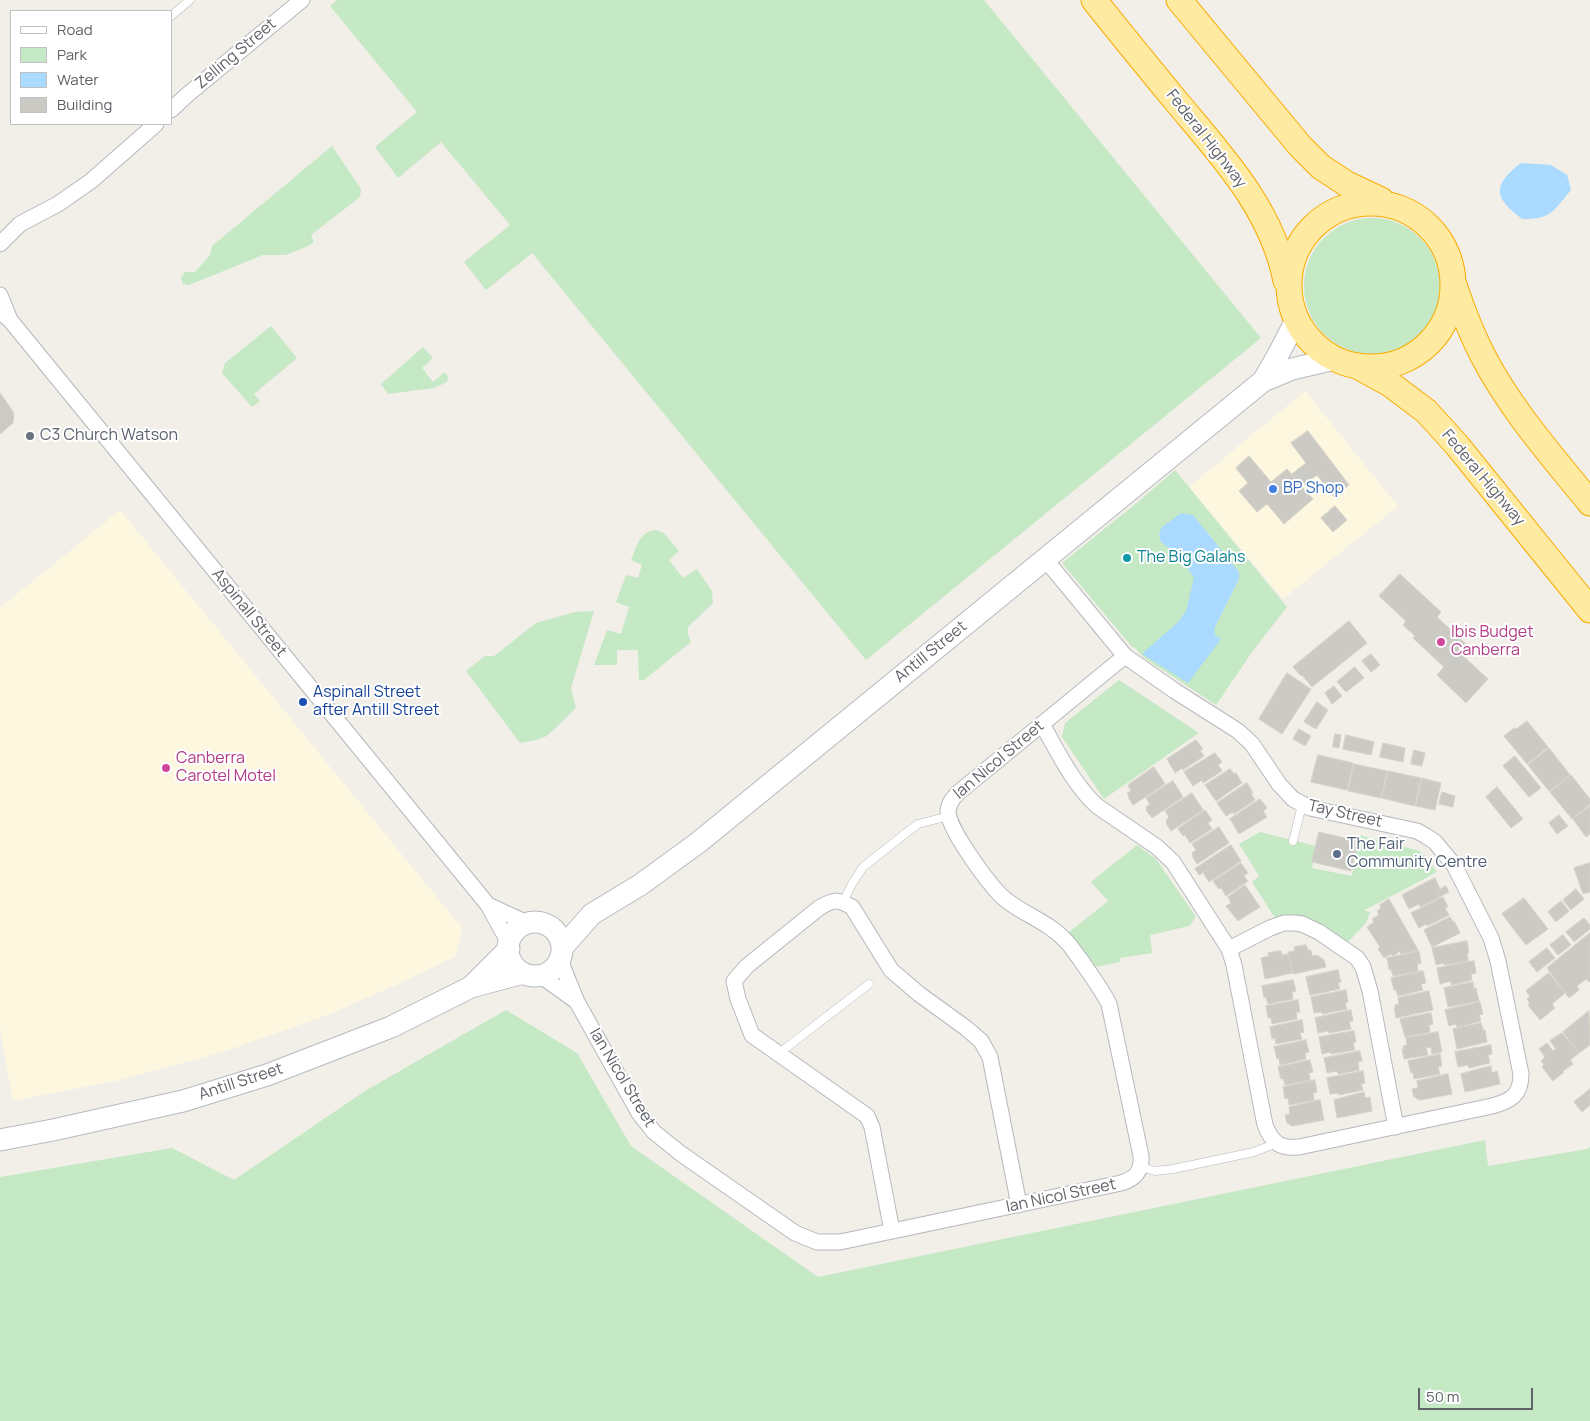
<!DOCTYPE html>
<style>
body{margin:0}
#map{position:relative;width:1590px;height:1421px;overflow:hidden;background:#f1efe8;font-family:Manrope,sans-serif}
canvas{display:block}
.legend{position:absolute;left:10px;top:10px;width:162px;height:115px;box-sizing:border-box;background:#fff;border:1px solid #bfc1c3;margin:0;padding:6px 9px;list-style:none;font-size:15px;color:#5f6368}
.legend li{display:flex;align-items:center;gap:10px;height:25px}
.legend b{width:25px;border:1px solid #bfc1c3}
.scale{position:absolute;left:1418px;top:1388px;width:115px;height:22px;box-sizing:border-box;border:2px solid #5f6368;border-top:0;padding-left:6px;font-size:15px;line-height:18px;white-space:nowrap;color:#5f6368;-webkit-text-stroke:4px #fff;paint-order:stroke}
</style>
<div id="map">
<canvas width="1590" height="1421"></canvas>
<ul class="legend">
<li><b style="height:6px;background:#fff"></b>Road</li>
<li><b style="height:14px;background:#c5e8c5"></b>Park</li>
<li><b style="height:14px;background:#aadaff"></b>Water</li>
<li><b style="height:14px;background:#cccac5"></b>Building</li>
</ul>
<div class="scale">50 m</div>
</div>
<script>
const context = document.querySelector('canvas').getContext('2d');
context.lineJoin = 'round';
function fillPath(path, color) { context.fillStyle = color; context.fill(path, 'evenodd'); }
function trace(path, color, width, dash) { context.strokeStyle = color; context.lineWidth = width; context.lineCap = dash ? 'butt' : 'round'; context.setLineDash(dash || []); context.stroke(path); }
function label(font, color, halo, rows, align = 'center') {
  context.font = font + ' Manrope,sans-serif'; context.lineWidth = 4; context.setLineDash([]); context.textBaseline = 'middle'; context.strokeStyle = halo; context.fillStyle = color; for (const [text, x, y, turn = 0] of rows) {
    context.save(); context.translate(x, y); context.rotate((+turn || 0) * Math.PI / 180); context.textAlign = isNaN(turn) ? turn : align; if (halo) context.strokeText(text, 0, 0); context.fillText(text, 0, 0); context.restore();
  }
}
const commercial = new Path2D(`
 M1305 391 1398 506 1283 599 1189 487Z
 M120 510 462 928 456 956 398 984 330 1014 226 1051 120 1080 13 1101 0 1029V608Z`);
const green = new Path2D(`
 M337 0H984L1261 338 866 660 532 253 486 290 464 262 510 225 441 142 398 178 375 147 417 112 330 6Z
 M332 146 361 189 360 197 311 235 314 242 308 246 286 255H263L189 285 183 284 181 278 185 272H195L210 255 212 246Z
 M1304 286a68 68 0 1 1 136 0a68 68 0 1 1-136 0Z
 M271 326 297 358 254 394 260 401 252 407 222 373 225 363Z
 M423 347 433 358 422 368 433 382 445 372 448 377 447 382 434 388 388 394 381 384Z
 M1175 470 1287 607 1252 652 1216 705 1143 657 1134 647H1132L1062 563 1138 502Z
 M656 530 664 533 679 551 669 560 683 578 697 569 712 591 713 603 688 627V635L691 642 644 680H639L638 650H617V665H594L607 630 621 634 629 607 616 602 626 575 638 578 642 565 631 560C637 546 639 532 656 530Z
 M594 611 571 688 576 708 547 736 536 740 520 743 466 671 485 656H494L536 623 575 612Z
 M1119 680 1199 733 1104 799 1062 737 1065 723Z
 M1260 832 1316 846 1312 868 1352 876 1359 835 1420 851 1426 857 1437 872 1365 910V911L1370 912 1366 923 1349 941 1348 940 1347 942 1302 917 1294 915 1275 918 1252 882 1259 876 1239 844Z
 M1137 845 1156 859 1196 917 1189 926 1150 935 1152 953 1120 958V962L1095 967 1097 973 1067 934 1108 901 1091 882Z
 M506 1010 577 1053 631 1146 818 1277 1485 1140 1488 1166 1587 1149 1590 1147V1421H0V1177L172 1148 234 1180 365 1091Z`);
const water = new Path2D(`
 M1521 163 1551 165 1567 175 1571 190C1554 210 1551 220 1522 219 1516 214 1509 209 1504 202 1492 187 1509 172 1521 163Z
 M1181 513 1193 515 1239 572V579L1214 629 1215 635 1221 639 1188 683 1142 654 1178 622 1186 611 1194 578 1181 558 1161 542 1159 535 1161 528Z`);
const building = new Path2D(`
 M0 393 14 413 13 423 0 434Z
 M1308 431 1349 485 1334 497 1317 475 1302 486 1292 474 1306 463 1291 443Z
 M1249 456 1271 482 1287 469 1313 499 1284 524 1267 504 1257 512 1239 491 1248 483 1236 468Z
 M1335 506 1347 520 1333 532 1321 518Z
 M1400 574 1441 612 1437 617 1468 646 1461 654 1488 679 1466 703 1437 675 1444 667 1413 638 1415 636 1403 625 1406 621 1379 596Z
 M1349 621 1367 643 1312 687 1302 675 1301 676 1293 667Z
 M1371 654 1380 665 1371 672 1362 661Z
 M1355 667 1364 678 1346 692 1337 682Z
 M1287 673 1311 689 1282 734 1259 719Z
 M1334 686 1342 696 1332 704 1325 693Z
 M1317 702 1328 710 1316 729 1304 722Z
 M1527 721 1548 747 1527 764 1504 736 1514 728 1516 729Z
 M1299 729 1311 736 1305 746 1293 739Z
 M1335 734 1341 735 1339 748 1333 747Z
 M1346 735 1374 742 1371 755 1343 749Z
 M1196 740 1203 749 1200 750 1204 756 1183 770 1182 768 1175 773 1167 759Z
 M1383 743 1405 748 1403 762 1380 757Z
 M1549 748 1570 775 1549 791 1528 765Z
 M1414 750 1425 753 1422 766 1411 764Z
 M1215 753 1222 762 1218 765 1222 771 1203 783 1202 780 1193 786 1184 772Z
 M1318 755 1353 763 1347 790 1311 782Z
 M1515 756 1541 788 1529 797 1503 766Z
 M1354 764 1387 771 1381 798 1348 791Z
 M1154 767 1165 784 1133 805 1128 797 1129 796 1127 793 1131 791 1128 785Z
 M1230 769 1234 774 1236 773 1242 783 1216 801 1205 785Z
 M1388 771 1421 778 1415 806 1382 798Z
 M1571 775 1590 799V804L1572 819 1550 792Z
 M1422 778 1441 783 1435 810 1416 806Z
 M1173 781 1183 797 1152 818 1146 810 1147 809 1146 807 1150 804 1146 798Z
 M1247 783 1253 793 1251 794 1255 800 1234 814 1233 812 1226 816 1217 803Z
 M1497 787 1523 819 1511 828 1486 797Z
 M1442 792 1455 796 1453 807 1439 804Z
 M1192 793 1203 810 1171 831 1166 823 1167 822 1166 820 1169 817 1165 811Z
 M1260 799 1267 808 1263 811 1267 817 1239 834 1230 819Z
 M1590 806V834L1586 837 1573 819Z
 M1205 810 1212 820 1208 823 1212 829 1190 843 1185 835 1183 836 1178 829Z
 M1559 815 1568 826 1557 834 1549 823Z
 M1219 827 1229 843 1197 864 1192 856 1193 855 1192 853 1196 850 1192 844Z
 M1319 832 1358 841 1351 871 1312 862Z
 M1231 845 1241 861 1209 882 1204 874V871L1209 869 1205 862Z
 M1205 862 1209 869 1199 875 1195 869Z
 M1241 863 1248 873 1244 876 1248 881 1226 896 1221 888 1219 889 1213 881Z
 M1590 863V892L1583 894 1574 868Z
 M1435 878 1440 889 1437 891 1440 897 1420 907 1419 904 1409 909 1402 895Z
 M1245 885 1260 907 1238 921 1226 906 1231 903 1228 897Z
 M1446 886 1449 892 1439 897 1437 891Z
 M1576 889 1584 899 1571 910 1563 900Z
 M1443 897 1448 907 1445 908 1449 915 1427 926 1426 924 1419 928 1411 913Z
 M1524 898 1548 929 1526 945 1502 914Z
 M1389 899 1418 950 1401 954 1400 951 1393 956 1391 954 1384 958 1378 949 1380 947 1367 927 1374 922 1372 919 1379 915 1377 911 1381 908 1380 905Z
 M1561 901 1569 911 1556 922 1548 912Z
 M1450 917 1453 922 1454 921 1460 933 1432 947 1424 930Z
 M1584 918 1590 925V929L1574 942 1566 932Z
 M1590 933V981L1589 982 1586 979 1577 986 1579 990 1569 998 1547 968Z
 M1563 935 1571 945 1558 955 1550 945Z
 M1467 941 1469 953H1467L1468 961 1444 965V963L1436 965 1432 948Z
 M1306 945 1308 950H1311L1312 956 1317 955 1324 960 1326 967 1293 974 1288 952 1295 951 1294 947Z
 M1547 948 1555 958 1537 972 1529 962Z
 M1281 951 1282 955 1288 954 1292 973 1265 979 1261 958 1269 956 1268 953Z
 M1419 951 1421 963 1417 964 1418 971 1393 976 1391 969 1389 970 1387 958Z
 M1474 961 1476 973 1471 974 1472 980 1451 985V981L1440 984 1437 968Z
 M1338 970 1341 982 1338 983 1340 989 1310 995 1306 977Z
 M1423 971 1426 983 1421 984 1423 990 1398 996 1396 990H1394L1391 978Z
 M1549 973 1565 993 1552 1004 1555 1008 1540 1020 1528 1005 1530 1004 1527 999 1530 997 1526 991Z
 M1293 980 1296 991 1292 992 1293 999 1268 1004 1266 997 1264 998 1262 986Z
 M1473 982 1474 989 1476 988 1479 1001 1448 1007 1444 988Z
 M1346 990 1348 1002 1345 1003 1347 1009 1322 1014V1012L1314 1013 1311 997Z
 M1429 991 1433 1010 1396 1018 1394 1008H1395V1005L1399 1004 1398 998Z
 M1298 1000 1300 1012H1296L1297 1019 1272 1024 1271 1018H1268L1266 1006Z
 M1480 1002 1483 1014 1479 1015 1481 1021 1457 1027 1456 1024 1449 1026 1445 1010Z
 M1351 1010 1353 1021 1349 1022 1351 1029 1329 1033 1328 1031 1318 1033 1315 1018Z
 M1589 1011 1590 1045 1579 1053 1563 1032Z
 M1431 1013 1433 1024 1429 1025 1430 1032 1405 1037 1400 1019Z
 M1302 1020 1304 1032 1300 1033 1302 1039 1276 1044 1275 1038 1272 1039 1270 1027Z
 M1481 1023 1483 1030H1485L1487 1042 1457 1049 1453 1029Z
 M1354 1031 1356 1042 1353 1043 1355 1050 1331 1054 1330 1052 1322 1054 1319 1037Z
 M1438 1032 1442 1052 1432 1054 1431 1047 1426 1048 1428 1055 1404 1059 1402 1049H1404L1403 1046 1407 1045 1406 1038Z
 M1562 1033 1579 1053 1570 1060 1573 1064 1563 1071 1564 1072 1553 1081 1542 1067 1544 1065 1541 1061 1545 1057 1539 1049 1547 1043 1553 1051 1556 1049 1550 1041Z
 M1306 1040 1309 1052 1305 1053 1306 1059 1280 1065 1279 1058 1277 1059 1274 1047Z
 M1491 1045 1492 1054 1488 1055 1490 1063 1469 1068 1468 1065 1458 1067 1455 1052Z
 M1360 1051 1362 1061 1358 1062 1359 1070 1338 1074 1337 1071 1327 1073 1324 1058Z
 M1440 1054 1442 1066 1438 1067 1440 1074 1414 1079 1413 1073H1411L1408 1061Z
 M1310 1060 1313 1072 1309 1073 1310 1080 1285 1085 1283 1078 1281 1079 1278 1067Z
 M1491 1066 1492 1073 1497 1071 1500 1084 1465 1092 1461 1074Z
 M1363 1071 1365 1083 1361 1084 1363 1090 1339 1095V1093L1330 1094 1327 1078Z
 M1448 1074 1452 1094 1420 1100 1414 1097 1412 1089 1418 1088 1417 1081Z
 M1315 1080 1317 1092 1313 1093 1314 1100 1289 1105 1288 1098 1285 1099 1283 1087Z
 M1590 1089V1105L1582 1112 1574 1102Z
 M1364 1092 1365 1098 1370 1097 1372 1111 1337 1118 1334 1100Z
 M1320 1100 1324 1120 1292 1126 1287 1123 1285 1115 1290 1114 1289 1107Z`);
const service = new Path2D(`
 M171 16 190 0
 M1293 841 1302 805
 M843 902 852 884 863 867 906 833 918 824 949 816
 M778 1054 869 984
 M1141 1167 1155 1171 1173 1169 1254 1152 1277 1143`);
const minor = new Path2D(`
 M171 110 187 95 302 0
 M0 244 20 224 58 204 91 181 156 124
 M0 295 10 320
 M0 312 10 320 488 905 509 943
 M1042 724C1058 752 1073 784 1097 806L1157 847 1173 862 1229 949 1234 965 1265 1125C1272 1143 1280 1149 1299 1147L1492 1106C1511 1101 1521 1095 1521 1074L1498 961 1491 938 1454 865 1435 842 1426 836 1417 831 1310 808 1293 799 1279 784 1252 744 1238 731 1175 691 1125 656 1045 559
 M488 905 527 923
 M1229 949 1270 928 1284 923H1295L1302 924 1319 932 1357 958 1363 967 1370 991 1396 1127
 M560 960 577 1002 639 1113 654 1132 680 1153 795 1233 817 1242H840L1121 1183C1135 1179 1142 1172 1141 1156L1109 1004C1101 988 1090 974 1080 959 1075 953 1071 946 1066 941 1050 923 1025 915 1006 900 991 888 948 829 948 811 949 802 954 797 959 792L1125 656
 M541 976 576 1001
 M892 1231 872 1127 867 1116 752 1035 738 999 734 981 747 966 819 908C834 899 837 899 852 907L891 970 919 994 966 1028 981 1041 990 1057 1019 1205`);
const secondary = new Path2D(`
 M1263 381 1278 355 1296 320
 M508 949a27 27 0 1 1 54 0a27 27 0 1 1-54 0Z
 M562 948 592 914 640 885 699 842 1263 381 1292 369 1335 359
 M471 987 509 949
 M0 1140 53 1130 183 1101 267 1075 391 1027 471 987 523 973`);
const trunk = new Path2D(`
 M1094 0C1121 34 1148 67 1176 101 1222 156 1272 209 1286 281
 M1179 0 1300 146 1321 167 1347 184 1381 200
 M1289 285a82 82 0 1 1 164 0a82 82 0 1 1-164 0Z
 M1454 285C1462 309 1471 333 1483 356 1511 410 1552 456 1590 503
 M1359 367 1390 384 1426 411 1456 444 1590 610`);
const markers = [
 [30,436,5,"#6b7280"],
 [1273,489,5,"#3f7fe0"],
 [1127,558,5,"#0f9aa8"],
 [1441,642,5,"#d1479c"],
 [303,702,5,"#1a4fb4"],
 [166,768,5,"#d1479c"],
 [1337,854,5,"#5c6f8a"]
];
const streetNames = [
 ["Zelling Street",236,54,-40],
 ["Federal Highway",1206,139,52],
 ["Federal Highway",1483,478,50],
 ["Aspinall Street",249,613,51],
 ["Antill Street",931,652,-39],
 ["Ian Nicol Street",999,760,-40],
 ["Tay Street",1345,814,13],
 ["Ian Nicol Street",622,1078,59],
 ["Antill Street",241,1082,-18],
 ["Ian Nicol Street",1061,1196,-12]
];
const worshipNames = [
 ["C3 Church Watson",40,436]
];
const shopNames = [
 ["BP Shop",1283,489]
];
const cultureNames = [
 ["The Big Galahs",1137,558]
];
const hotelNames = [
 ["Ibis Budget",1451,633],
 ["Canberra",1451,651],
 ["Canberra",176,759],
 ["Carotel Motel",176,777]
];
const transitNames = [
 ["Aspinall Street",313,693],
 ["after Antill Street",313,711]
];
const serviceNames = [
 ["The Fair",1347,845],
 ["Community Centre",1347,863]
];
fillPath(commercial, '#fef7e0');
fillPath(green, '#c5e8c5');
fillPath(water, '#aadaff');
fillPath(building, '#cccac5');
trace(building, '#d6d1c6', 1);
trace(service, '#b5b8bc', 9);
trace(minor, '#b5b8bc', 17);
trace(secondary, '#b6babf', 23);
trace(trunk, '#f9ab00', 27);
trace(service, '#fff', 8);
trace(minor, '#fff', 15);
trace(secondary, '#fff', 21);
trace(trunk, '#feeaa1', 25);
for (const [x, y, r, color] of markers) { const dot = new Path2D(); dot.arc(x, y, r, 0, 2 * Math.PI); context.fillStyle = color; context.fill(dot); trace(dot, '#fff', 2); }
label('16px', '#5f6368', '#fff', streetNames);
label('16px', '#5b616d', '#fff', worshipNames, 'left');
label('16px', '#366cbe', '#fff', shopNames, 'left');
label('16px', '#0d838f', '#fff', cultureNames, 'left');
label('16px', '#b23c85', '#fff', hotelNames, 'left');
label('16px', '#164399', '#fff', transitNames, 'left');
label('16px', '#4e5e75', '#fff', serviceNames, 'left');
</script>
